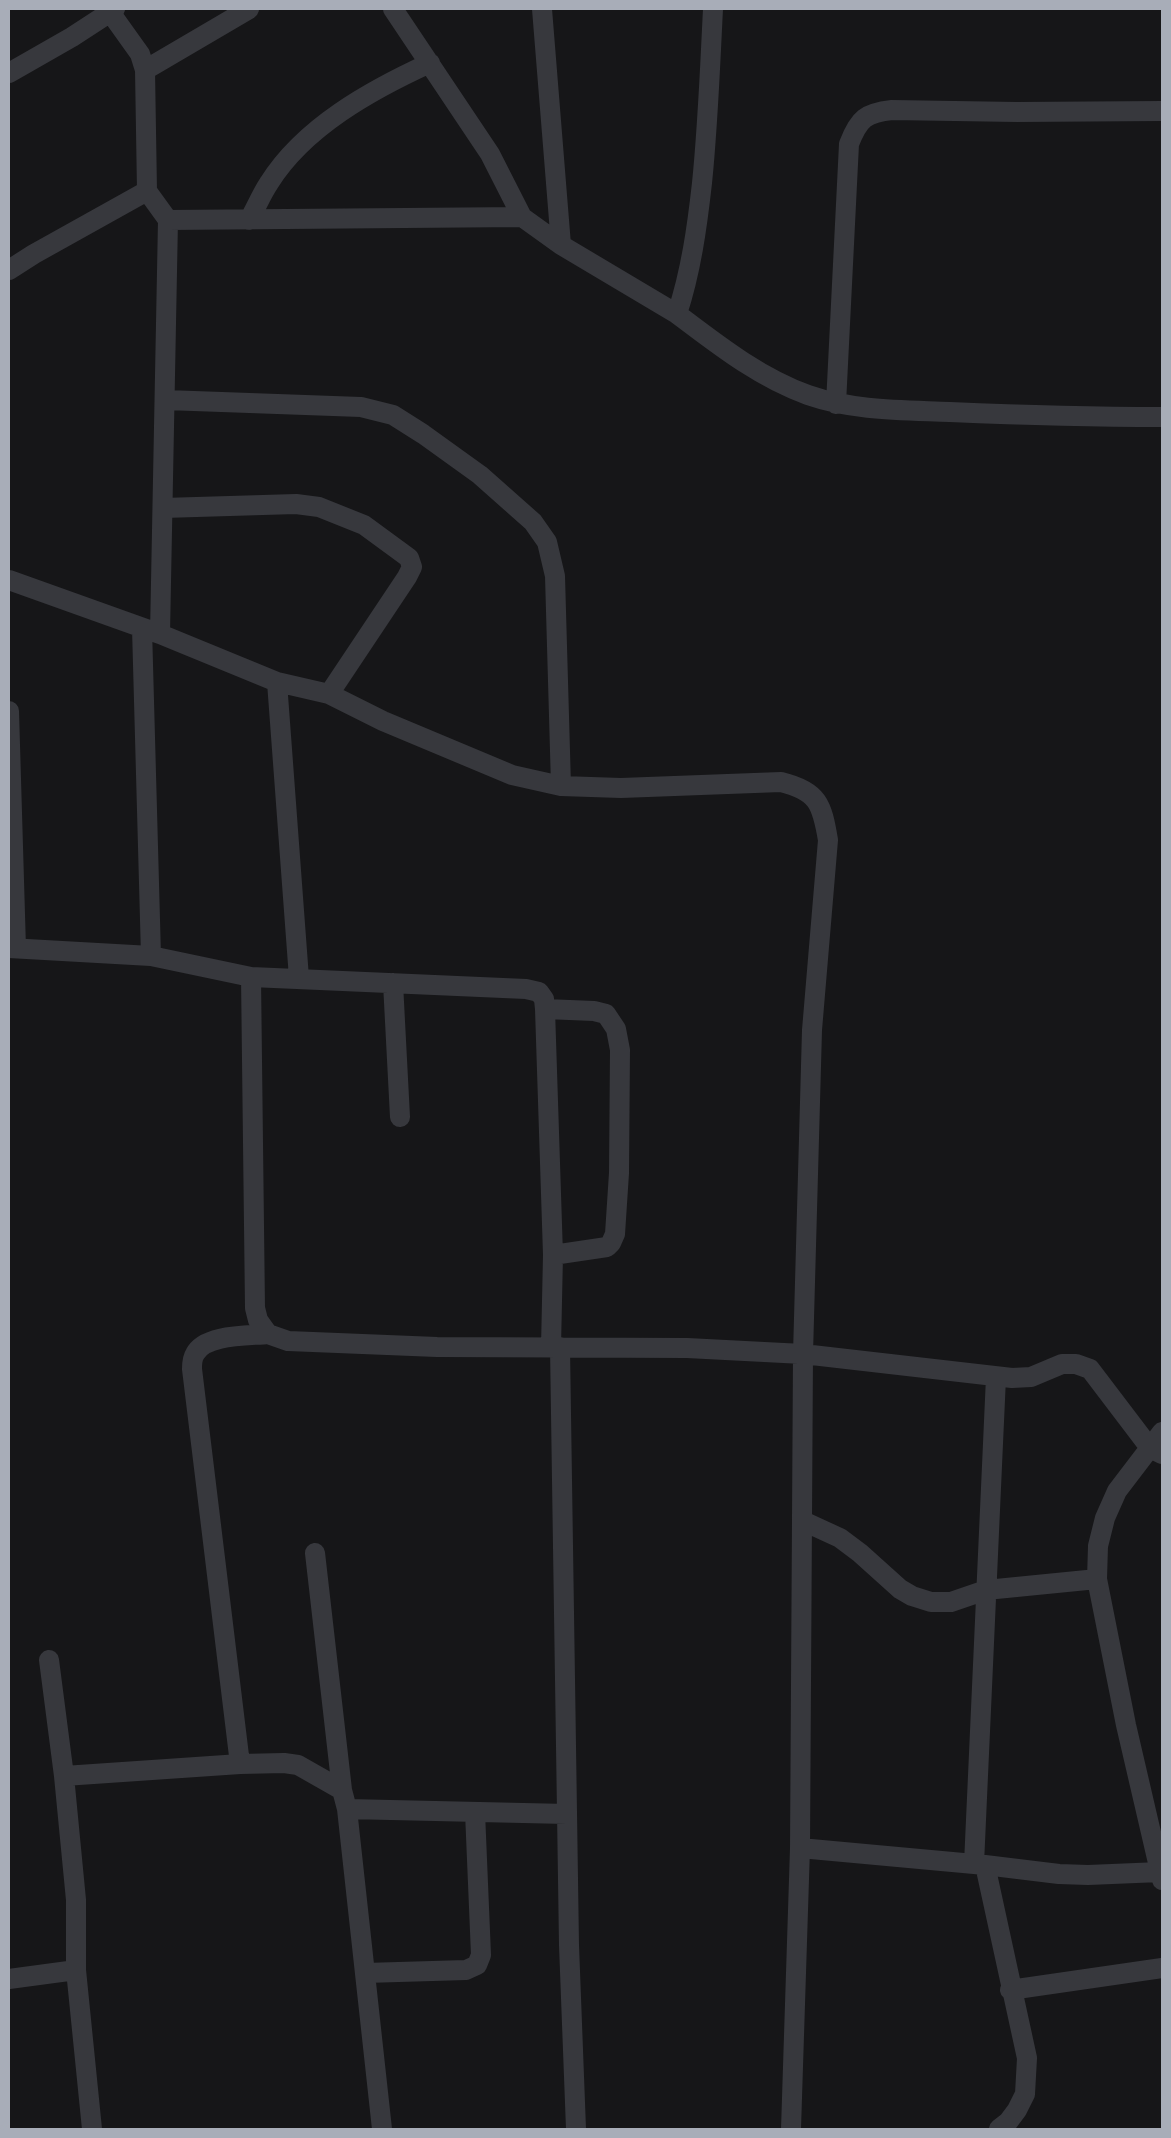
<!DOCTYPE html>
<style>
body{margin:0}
#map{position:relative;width:1171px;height:2138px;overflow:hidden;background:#161618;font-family:Overpass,sans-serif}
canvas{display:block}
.frame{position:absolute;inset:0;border:10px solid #a8adb8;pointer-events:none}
</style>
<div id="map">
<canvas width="1171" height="2138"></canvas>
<div class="frame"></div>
</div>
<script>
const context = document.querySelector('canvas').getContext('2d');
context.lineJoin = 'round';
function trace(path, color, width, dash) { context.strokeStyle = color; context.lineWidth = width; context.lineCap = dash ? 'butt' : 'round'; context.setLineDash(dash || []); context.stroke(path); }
const minor = new Path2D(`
 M393 9 490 154 522 217
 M542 9 561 245
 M110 12 140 54 145 70 147 191 168 220 160 634
 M145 70 249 9
 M9 73 72 37 115 9
 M168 220 522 217 561 245 677 314C691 271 697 228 702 183 708 125 710 67 713 9
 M249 220C256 208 261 195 269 183 304 127 371 90 430 63
 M9 270 34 254 147 191
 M677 314C718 345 760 378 808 395 854 411 903 410 950 412 1021 415 1092 417 1162 417
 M166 400 361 407 393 415 423 434 480 475 533 522 547 542 555 576 561 786
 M836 404 849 144C859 118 866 113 892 110L1017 112 1162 111
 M163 508 296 504 319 507 364 525 409 558 412 567 407 577 329 694
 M9 580 160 634 277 682 329 694 383 721 512 775 561 786 621 788 781 782C818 791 822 804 828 840L812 1030 803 1354 800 1848 791 2129
 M142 628 151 956
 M277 682 299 978
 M9 711 16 948
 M9 948 151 956 251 977 526 989 539 992 544 999 545 1009 553 1255 551 1347
 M251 977 255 1308 258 1320 268 1334 288 1341 437 1347 687 1348 803 1354 1012 1378 1031 1377 1062 1364H1076L1090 1369 1150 1448 1162 1454
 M393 983 400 1117
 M545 1009 594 1011 606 1014 616 1029 620 1050 619 1173 615 1234 611 1243 607 1247 553 1255
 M268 1334C249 1336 205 1334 195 1354 193 1357 192 1364 192 1369L240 1764 284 1763 298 1765 342 1790
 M560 1347 569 1945 576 2129
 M1162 1432 1117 1491 1105 1518 1098 1546 1097 1579 1126 1725 1162 1880
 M803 1521 840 1538 860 1553 900 1589 912 1596 931 1602H951L986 1590 1097 1579
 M315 1553 342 1790 347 1809 382 2129
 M64 1776 240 1764
 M347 1809 567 1814
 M800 1848 985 1865 1059 1874 1088 1875 1160 1872
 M974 1864 996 1377
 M985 1865 1027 2058 1025 2094 1017 2110 1008 2122 999 2129
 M76 1970 92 2129
 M365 1973 466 1970 477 1965 481 1955 475 1812
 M9 1979 76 1970V1900L64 1776 49 1660
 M1010 1990 1162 1968`);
trace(minor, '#37383d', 20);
</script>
